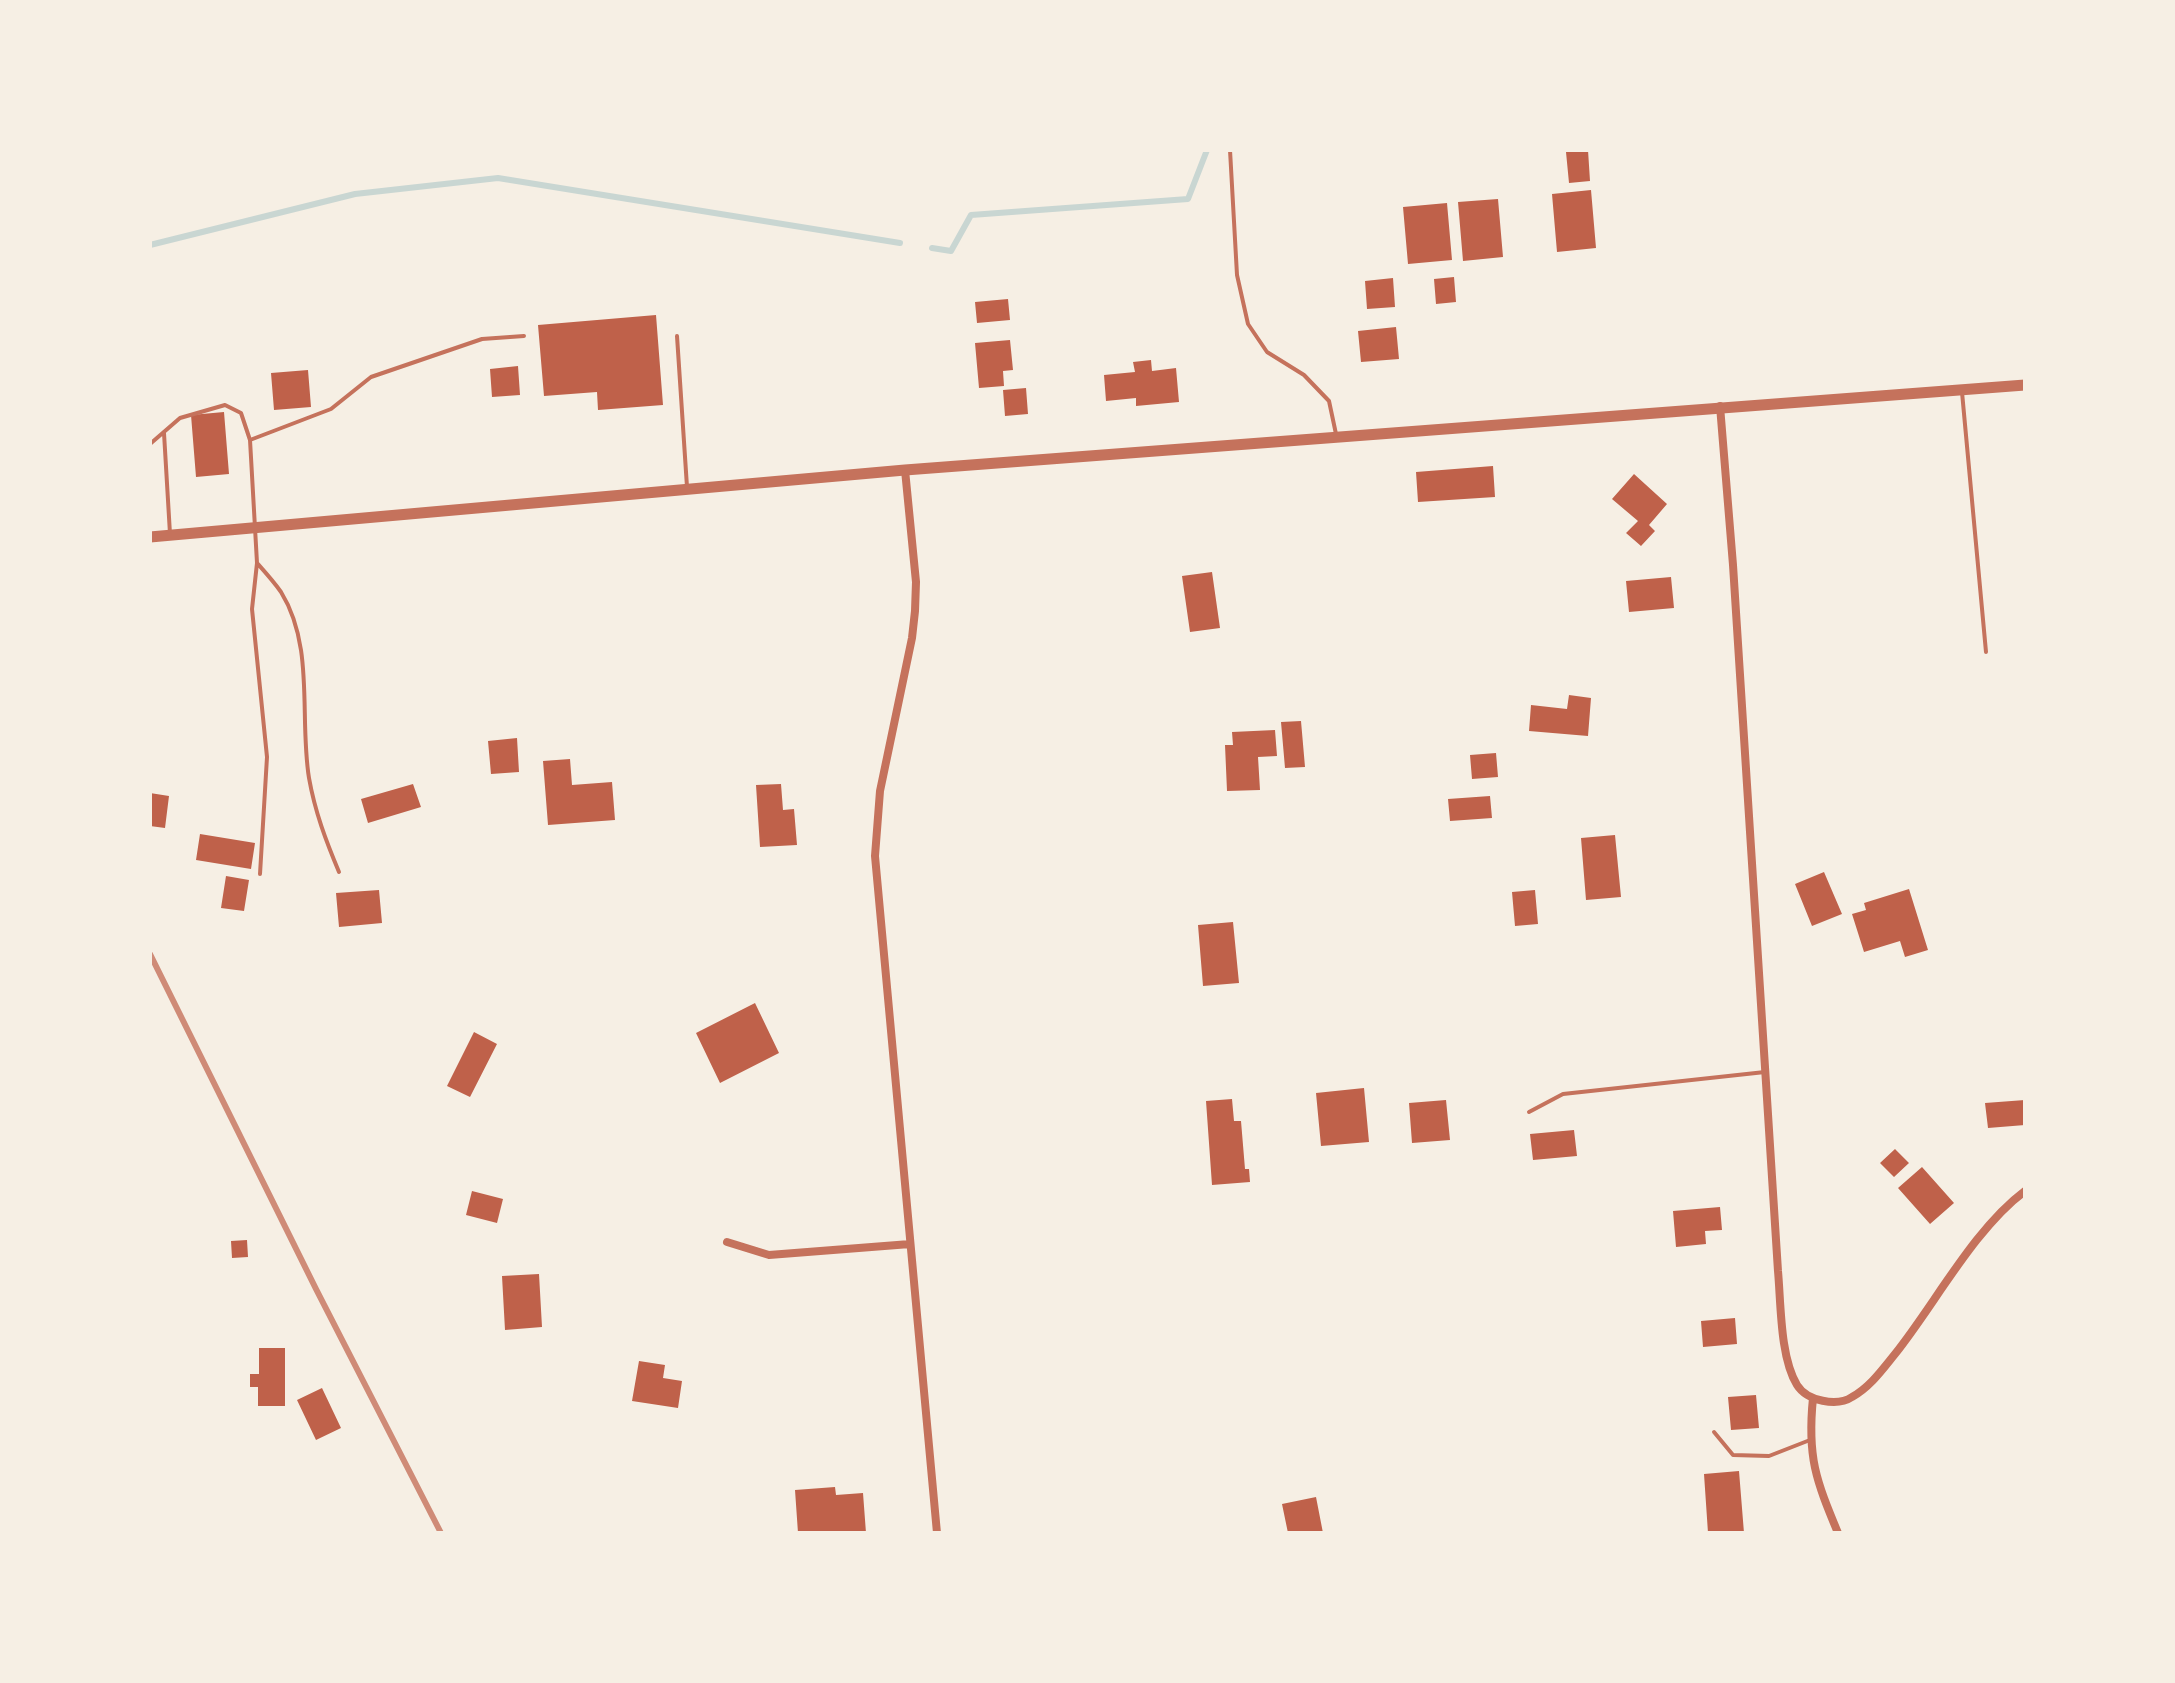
<!DOCTYPE html>
<style>
body{margin:0}
#map{position:relative;width:2175px;height:1683px;overflow:hidden;background:#f6efe4;font-family:Rubik,sans-serif}
canvas{display:block}
.frame{position:absolute;inset:0;border:152px solid #f6efe4;pointer-events:none}
</style>
<div id="map">
<canvas width="2175" height="1683"></canvas>
<div class="frame"></div>
</div>
<script>
const context = document.querySelector('canvas').getContext('2d');
context.lineJoin = 'round';
function trace(path, color, width, dash) { context.strokeStyle = color; context.lineWidth = width; context.lineCap = dash ? 'butt' : 'round'; context.setLineDash(dash || []); context.stroke(path); }
function fillPath(path, color) { context.fillStyle = color; context.fill(path, 'evenodd'); }
const stream = new Path2D(`
 M150 245 355 194 498 178 900 243
 M932 248 951 251 971 215 1188 199 1207 150`);
const building = new Path2D(`
 M1588 150 1590 181 1569 183 1566 152Z
 M1591 190 1596 248 1557 252 1552 194Z
 M1498 199 1503 257 1463 261 1458 202Z
 M1447 203 1452 260 1408 264 1403 207Z
 M1454 277 1456 302 1436 304 1434 279Z
 M1393 278 1395 307 1367 309 1365 281Z
 M1008 299 1010 320 977 323 975 302Z
 M656 315 663 405 598 410 597 392 544 396 538 325Z
 M1396 327 1399 359 1361 362 1358 331Z
 M1010 340 1013 370 1003 371 1004 386 979 388 975 343Z
 M1151 360 1152 371 1176 368 1179 402 1136 406V398L1106 401 1104 375 1135 372 1133 362Z
 M518 366 520 395 492 397 490 369Z
 M308 370 311 407 274 410 271 373Z
 M1026 388 1028 414 1005 416 1003 390Z
 M224 412 229 474 196 477 191 415Z
 M1493 466 1495 497 1418 502 1416 472Z
 M1634 474 1667 504 1649 525 1655 531 1641 546 1626 533 1638 521 1612 499Z
 M1212 572 1220 628 1190 632 1182 576Z
 M1671 577 1674 608 1629 612 1626 581Z
 M1569 695 1591 698 1588 736 1529 731 1531 705 1567 709Z
 M1301 721 1305 767 1285 768 1281 722Z
 M1275 730 1277 756 1258 757 1260 790 1227 791 1225 745H1233L1232 732Z
 M517 738 519 772 491 774 488 741Z
 M1496 753 1498 777 1472 779 1470 755Z
 M570 759 572 785 612 782 615 820 548 825 543 761Z
 M413 784 421 807 368 823 361 799Z
 M781 784 783 810 794 809 797 845 760 847 756 785Z
 M150 793 169 796 165 828 150 826Z
 M1490 796 1492 818 1450 821 1448 799Z
 M200 834 255 843 251 869 196 860Z
 M1615 835 1621 897 1586 900 1581 838Z
 M1824 872 1842 914 1812 926 1795 884Z
 M226 876 249 880 244 911 221 908Z
 M1909 889 1928 950 1905 957 1900 941 1864 952 1852 914 1866 910 1864 903Z
 M379 890 382 923 339 927 336 893Z
 M1535 890 1538 924 1515 926 1512 892Z
 M1233 922 1239 983 1203 986 1198 925Z
 M755 1003 779 1053 720 1083 696 1033Z
 M474 1032 497 1044 470 1097 447 1086Z
 M1364 1088 1369 1142 1321 1146 1316 1093Z
 M1232 1099 1234 1121H1241L1245 1169H1249L1250 1182 1212 1185 1206 1101Z
 M1446 1100 1450 1140 1412 1143 1409 1103Z
 M2025 1100V1125L1988 1128 1985 1103Z
 M1574 1130 1577 1156 1533 1160 1530 1134Z
 M1895 1149 1909 1163 1894 1177 1880 1163Z
 M1922 1167 1954 1203 1930 1224 1898 1188Z
 M472 1191 503 1199 497 1223 466 1215Z
 M1720 1207 1722 1230 1705 1231 1706 1244 1676 1247 1673 1211Z
 M247 1240 248 1257 232 1258 231 1241Z
 M539 1274 542 1327 505 1330 502 1276Z
 M1735 1318 1737 1344 1703 1347 1701 1321Z
 M259 1348H285V1406H258V1387H250V1374H259Z
 M639 1361 665 1365 663 1378 682 1381 678 1408 632 1401Z
 M322 1388 341 1428 316 1440 297 1400Z
 M1756 1395 1759 1428 1731 1430 1728 1397Z
 M1739 1471 1744 1533H1708L1704 1474Z
 M835 1487 836 1495 863 1493 866 1533H798L795 1490Z
 M1316 1497 1323 1533H1288L1282 1504Z`);
const service = new Path2D(`
 M1230 150 1237 275 1248 324 1267 352 1304 375 1329 401 1336 434
 M677 336 687 487
 M1962 392 1986 652
 M164 433 170 534
 M250 440 331 409 371 377 482 339 524 336
 M150 444 180 418 225 405 241 413 250 440 257 563 252 609 267 757 260 874
 M257 563C265 572 274 582 281 592 315 647 299 717 309 778 315 812 326 841 339 872
 M1529 1112 1563 1094 1765 1072
 M1714 1432 1733 1455 1769 1456 1810 1440`);
const minor = new Path2D(`
 M1720 406 1733 565 1778 1271C1781 1304 1780 1357 1797 1385 1807 1401 1837 1407 1852 1397 1870 1387 1882 1370 1895 1354 1935 1304 1974 1229 2025 1191
 M905 470 916 582 915 611 912 638 880 791 875 856 937 1533
 M727 1242 769 1255 910 1244
 M1813 1398C1807 1457 1816 1480 1838 1533`);
const tertiary = new Path2D(`
 M150 537 905 470 2025 385`);
const rail = new Path2D(`
 M150 954 316 1289 441 1533`);
trace(stream, '#c9d6d2', 6);
fillPath(building, '#bf614a');
trace(service, '#c5725c', 4);
trace(minor, '#c5725c', 8);
trace(tertiary, '#c5725c', 11);
trace(rail, '#cf8b77', 6);
</script>
